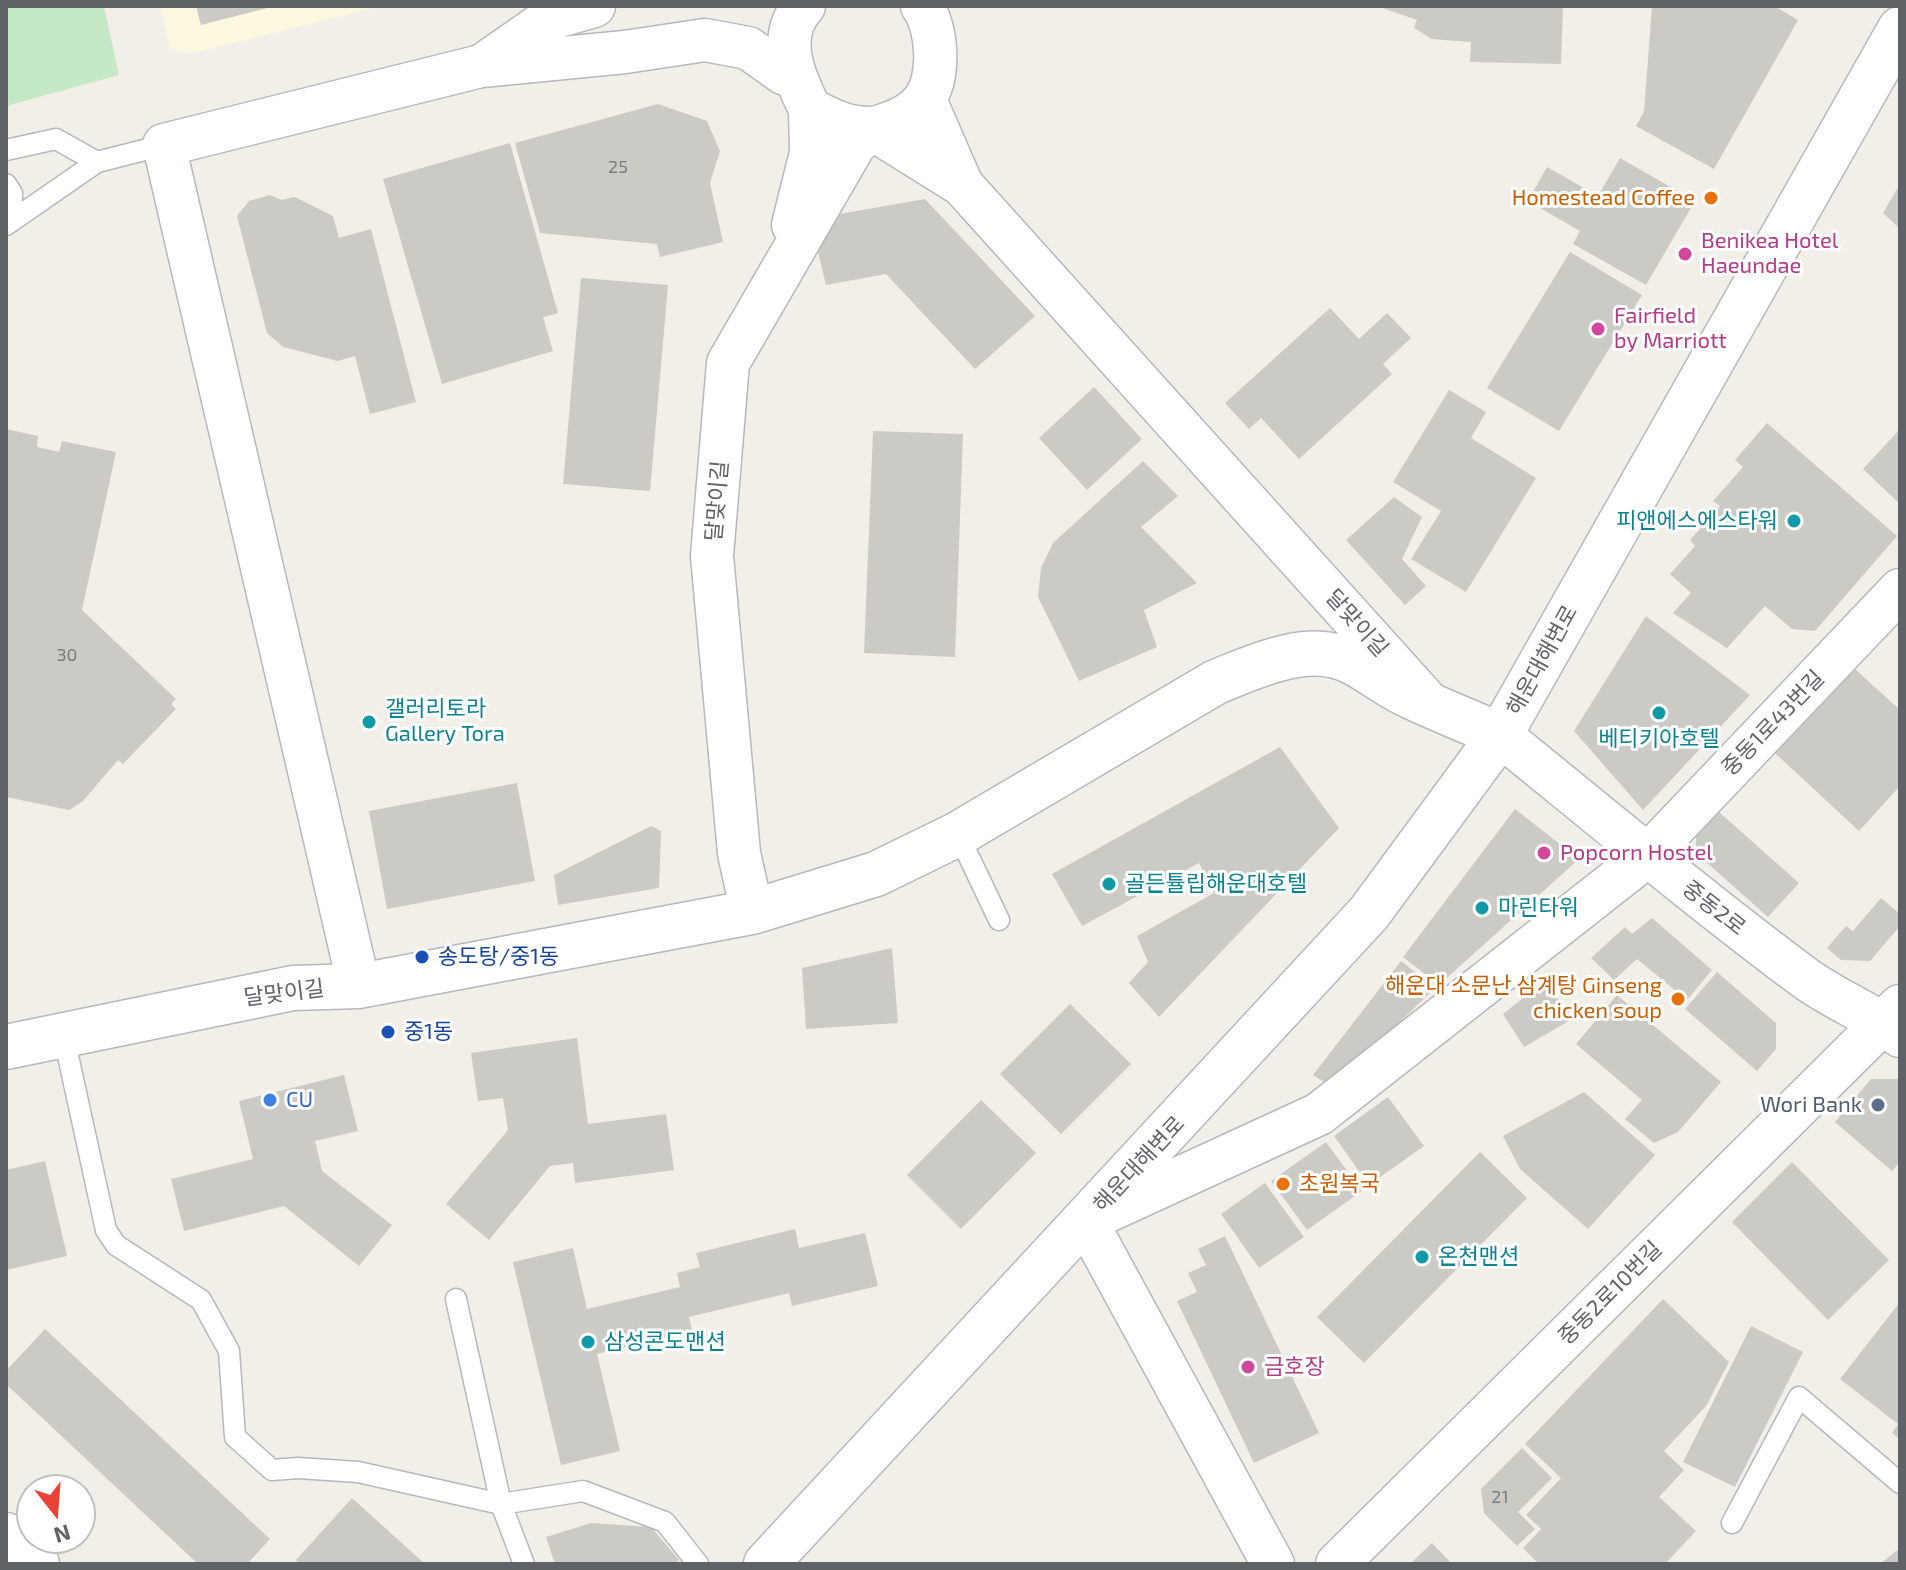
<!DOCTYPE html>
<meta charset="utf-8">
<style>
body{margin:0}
#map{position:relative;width:1906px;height:1570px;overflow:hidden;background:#f1efe8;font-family:"Exo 2",sans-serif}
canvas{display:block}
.frame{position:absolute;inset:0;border:8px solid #5f6368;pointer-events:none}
.north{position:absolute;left:16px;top:1474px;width:80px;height:80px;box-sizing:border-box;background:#fff;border:2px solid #bfc1c3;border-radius:50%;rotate:163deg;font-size:22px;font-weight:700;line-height:32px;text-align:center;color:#5f6368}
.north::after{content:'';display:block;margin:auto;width:28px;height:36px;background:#ea4335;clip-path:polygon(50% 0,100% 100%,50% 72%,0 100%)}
</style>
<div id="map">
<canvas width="1906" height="1570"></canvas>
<div class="frame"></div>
<div class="north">N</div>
</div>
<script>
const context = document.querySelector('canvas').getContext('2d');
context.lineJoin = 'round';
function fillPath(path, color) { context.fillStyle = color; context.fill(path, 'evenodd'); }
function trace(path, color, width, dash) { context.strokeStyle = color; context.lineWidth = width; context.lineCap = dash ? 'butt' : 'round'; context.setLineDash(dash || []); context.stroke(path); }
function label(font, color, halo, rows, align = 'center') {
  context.font = font + ' "Exo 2","Noto Sans KR",sans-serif'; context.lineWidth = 6; context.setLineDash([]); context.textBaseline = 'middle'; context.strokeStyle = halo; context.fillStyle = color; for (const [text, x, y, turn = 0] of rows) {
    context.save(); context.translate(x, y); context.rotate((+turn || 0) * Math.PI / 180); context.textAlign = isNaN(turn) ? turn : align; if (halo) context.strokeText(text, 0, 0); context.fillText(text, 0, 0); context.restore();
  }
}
const commercial = new Path2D(`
 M160 6H383L189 54 170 48Z`);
const green = new Path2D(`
 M6 6H104L119 75 6 106Z`);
const building = new Path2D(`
 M196 6H270L271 7 201 25Z
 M1377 6H1563L1561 64 1470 62 1471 42 1432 39 1414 28 1417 20Z
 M1652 6H1774L1798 20 1714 169 1636 126 1644 112Z
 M658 104 707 121 720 151 710 183 723 242 660 257 657 244 540 233 515 143Z
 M510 143 558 313 543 317 553 351 442 384 383 179Z
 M1620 158 1695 201 1646 285 1573 244 1580 231 1528 201 1547 167 1598 196Z
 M1900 184V229L1883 213Z
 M270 195 281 200 295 197 333 216 339 238 371 229 416 402 370 414 355 356 338 361 283 347 267 333 237 216 249 201Z
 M925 199 1035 316 975 369 886 274 826 285 814 235 828 216Z
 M1570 252 1642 295 1559 431 1487 388Z
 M581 278 668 285 650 491 563 484Z
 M1330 308 1359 339 1387 313 1411 338 1383 364 1392 374 1299 459 1261 418 1249 429 1225 403Z
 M1094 387 1142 439 1087 490 1039 438Z
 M1449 390 1486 412 1471 438 1536 478 1466 592 1411 559 1441 511 1393 482Z
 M1767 423 1897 536 1815 631 1792 629 1765 606 1727 648 1673 613 1691 593 1670 574 1695 546 1690 540 1720 506 1713 501 1743 467 1735 460Z
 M6 429 38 436 37 447 59 452 62 441 116 452 82 610 176 699 171 704 176 709 123 764 118 760 83 801 69 810 6 797Z
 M1900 429V504L1863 469Z
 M873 431 963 434 955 657 864 653Z
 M1143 461 1178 496 1141 527 1197 583 1144 610 1157 647 1079 681 1038 597 1041 568 1053 543Z
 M1394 497 1422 517 1402 559 1426 586 1405 605 1346 540Z
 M1646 616 1750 695 1643 810 1574 731Z
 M1855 669 1900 710V786L1859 831 1775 753Z
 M1280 747 1339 828 1159 1017 1129 983 1148 962 1137 936 1214 893 1199 863 1082 926 1052 874Z
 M517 783 535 881 387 909 369 811Z
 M1515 809 1579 859 1439 985 1403 957Z
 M1719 812 1799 883 1768 917 1696 853V837Z
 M651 826 661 831 659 888 558 905 554 875Z
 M1881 898 1900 914V926L1870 961 1841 960 1827 948 1846 926 1853 931Z
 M1652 918 1712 970 1687 1000 1637 959 1614 980 1591 958 1625 927 1632 934Z
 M892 948 898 1023 806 1029 802 968Z
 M1401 961 1435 988 1377 1044 1324 1082 1313 1075Z
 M1717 972 1776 1023V1049L1757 1071 1685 1009Z
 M1543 982 1574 1018 1524 1047 1503 1014Z
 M1617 995 1721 1082 1678 1132 1654 1143 1625 1119 1642 1100 1576 1044Z
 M1070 1004 1131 1064 1061 1134 1000 1074Z
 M577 1038 588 1124 666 1114 674 1170 575 1183 573 1163 550 1166 489 1240 446 1204 508 1130 503 1098 478 1101 471 1053Z
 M344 1075 358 1131 315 1141 322 1171 392 1225 359 1266 284 1206 184 1231 171 1179 253 1159 239 1101Z
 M1871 1079H1900V1162L1892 1171 1835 1122Z
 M1584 1092 1655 1155 1588 1229 1520 1169 1503 1136Z
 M1388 1097 1424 1146 1369 1185 1334 1136Z
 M981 1100 1036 1153 961 1229 907 1175Z
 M1326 1142 1362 1191 1307 1230 1271 1181Z
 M1480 1152 1527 1198 1364 1363 1317 1317Z
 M45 1161 67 1256 6 1270V1170Z
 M1792 1162 1889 1260 1828 1320 1732 1222Z
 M1265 1183 1304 1237 1259 1268 1221 1214Z
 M795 1229 799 1248 865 1233 878 1286 792 1306 789 1293 689 1317 692 1331 597 1354 620 1451 561 1465 513 1262 573 1248 587 1309 680 1287 677 1273 700 1267 696 1253Z
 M1225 1236 1319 1433 1254 1463 1177 1301 1197 1292 1188 1273 1206 1265 1198 1249Z
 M1663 1299 1729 1362 1706 1406 1664 1451 1684 1470 1659 1497 1696 1531 1665 1564H1539L1523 1548 1541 1529 1526 1515 1561 1478 1525 1444Z
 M1900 1302V1439L1892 1433 1898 1424 1840 1379Z
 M1751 1326 1803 1352 1735 1487 1683 1462Z
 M45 1329 270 1539 247 1564H198L6 1384V1371Z
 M1522 1448 1552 1478 1518 1512 1535 1529 1517 1546 1484 1513 1481 1489Z
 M352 1498 425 1564H300L296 1560Z
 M591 1523 651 1527 679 1560 674 1564H555L546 1537Z
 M1432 1543 1452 1564H1410Z
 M1900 1548V1564H1880Z`);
const service = new Path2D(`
 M6 150 56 139 97 162
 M6 184 12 193 11 221
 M6 225 97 162 164 145
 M958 834 999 920
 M63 1033 106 1230 116 1245 201 1300 229 1351 235 1437 272 1470 298 1468 358 1472 501 1504 583 1491 665 1522 698 1564
 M456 1299 501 1504 524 1564
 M1732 1523 1799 1397 1900 1483`);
const minor = new Path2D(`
 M804 6C776 36 794 77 810 109 829 119 846 128 869 128 875 128 881 126 887 124 901 119 914 113 923 101 941 79 938 28 922 6
 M483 65 549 19 594 6
 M925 100 962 185 1425 699
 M793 225 811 153 810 109
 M1500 735C1600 816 1698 898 1801 975 1832 999 1870 1012 1900 1036
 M752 912 739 853 712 556 728 363 855 144 872 129 962 185
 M359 986 164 145 481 66 625 52 705 40 748 48 783 73 796 78
 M1273 1564 1086 1221 1319 1114 1647 856 1900 590
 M1337 1564 1900 1006`);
const tertiary = new Path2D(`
 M6 1047 293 988 359 986 752 912 876 874 958 834 1216 682C1256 666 1309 640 1352 662 1372 672 1389 687 1410 696 1439 710 1470 722 1500 735
 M6 1535 37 1564`);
const secondary = new Path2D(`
 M766 1564 1369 913 1500 735 1900 29`);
const markers = [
 [1711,198,8,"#e8710a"],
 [1685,254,8,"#d1479c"],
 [1598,329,8,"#d1479c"],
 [1794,521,8,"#0f9aa8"],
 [1659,713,8,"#0f9aa8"],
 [369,722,8,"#0f9aa8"],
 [1544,853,8,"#d1479c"],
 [1109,884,8,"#0f9aa8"],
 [1482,908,8,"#0f9aa8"],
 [422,957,8,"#1a4fb4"],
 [1678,999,8,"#e8710a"],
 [388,1032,8,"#1a4fb4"],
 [270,1100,8,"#3f7fe0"],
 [1878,1105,8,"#5c6f8a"],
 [1283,1184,8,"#e8710a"],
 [1422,1257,8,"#0f9aa8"],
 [588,1342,8,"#0f9aa8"],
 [1248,1367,8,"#d1479c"]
];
const numberNames = [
 ["25",618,167],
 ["30",67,655],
 ["21",1500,1497]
];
const foodNames = [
 ["Homestead Coffee",1695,198],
 ["해운대 소문난 삼계탕 Ginseng",1662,986],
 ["chicken soup",1662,1011],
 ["초원복국",1299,1184,"left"]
];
const hotelNames = [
 ["Benikea Hotel",1701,241],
 ["Haeundae",1701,266],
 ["Fairfield",1614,316],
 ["by Marriott",1614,341],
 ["Popcorn Hostel",1560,853],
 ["금호장",1264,1367]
];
const streetNames = [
 ["달맞이길",717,501,-85],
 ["달맞이길",1357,623,48],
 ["해운대해변로",1542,660,-61],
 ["중동1로43번길",1773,723,-46],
 ["중동2로",1714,908,38],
 ["달맞이길",284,993,-7],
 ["해운대해변로",1139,1164,-47],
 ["중동2로10번길",1610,1293,-45]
];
const cultureNames = [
 ["피앤에스에스타워",1778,521,"right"],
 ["갤러리토라",385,709],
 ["Gallery Tora",385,734],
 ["베티키아호텔",1659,739,"center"],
 ["골든튤립해운대호텔",1125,884],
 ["마린타워",1498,908],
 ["온천맨션",1438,1257],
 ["삼성콘도맨션",604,1342]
];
const transitNames = [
 ["송도탕/중1동",438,957],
 ["중1동",404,1032]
];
const shopNames = [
 ["CU",286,1100]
];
const serviceNames = [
 ["Wori Bank",1862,1105]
];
fillPath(commercial, '#fef7e0');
fillPath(green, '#c5e8c5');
fillPath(building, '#cccac5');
trace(service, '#b5b8bc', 23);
trace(minor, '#b5b8bc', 45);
trace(tertiary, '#b5b8bc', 47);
trace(secondary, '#b6babf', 47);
trace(service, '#fff', 20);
trace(minor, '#fff', 42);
trace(tertiary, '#fff', 44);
trace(secondary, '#fff', 44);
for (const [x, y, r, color] of markers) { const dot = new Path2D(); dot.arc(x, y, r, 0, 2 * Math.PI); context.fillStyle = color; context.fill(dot); trace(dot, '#fff', 3); }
label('18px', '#7a7d7f', null, numberNames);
label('22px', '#c56008', '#fff', foodNames, 'right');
label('22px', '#b23c85', '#fff', hotelNames, 'left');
label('22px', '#5f6368', '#fff', streetNames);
label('22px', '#0d838f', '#fff', cultureNames, 'left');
label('22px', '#164399', '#fff', transitNames, 'left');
label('22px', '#366cbe', '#fff', shopNames, 'left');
label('22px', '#4e5e75', '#fff', serviceNames, 'right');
</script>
